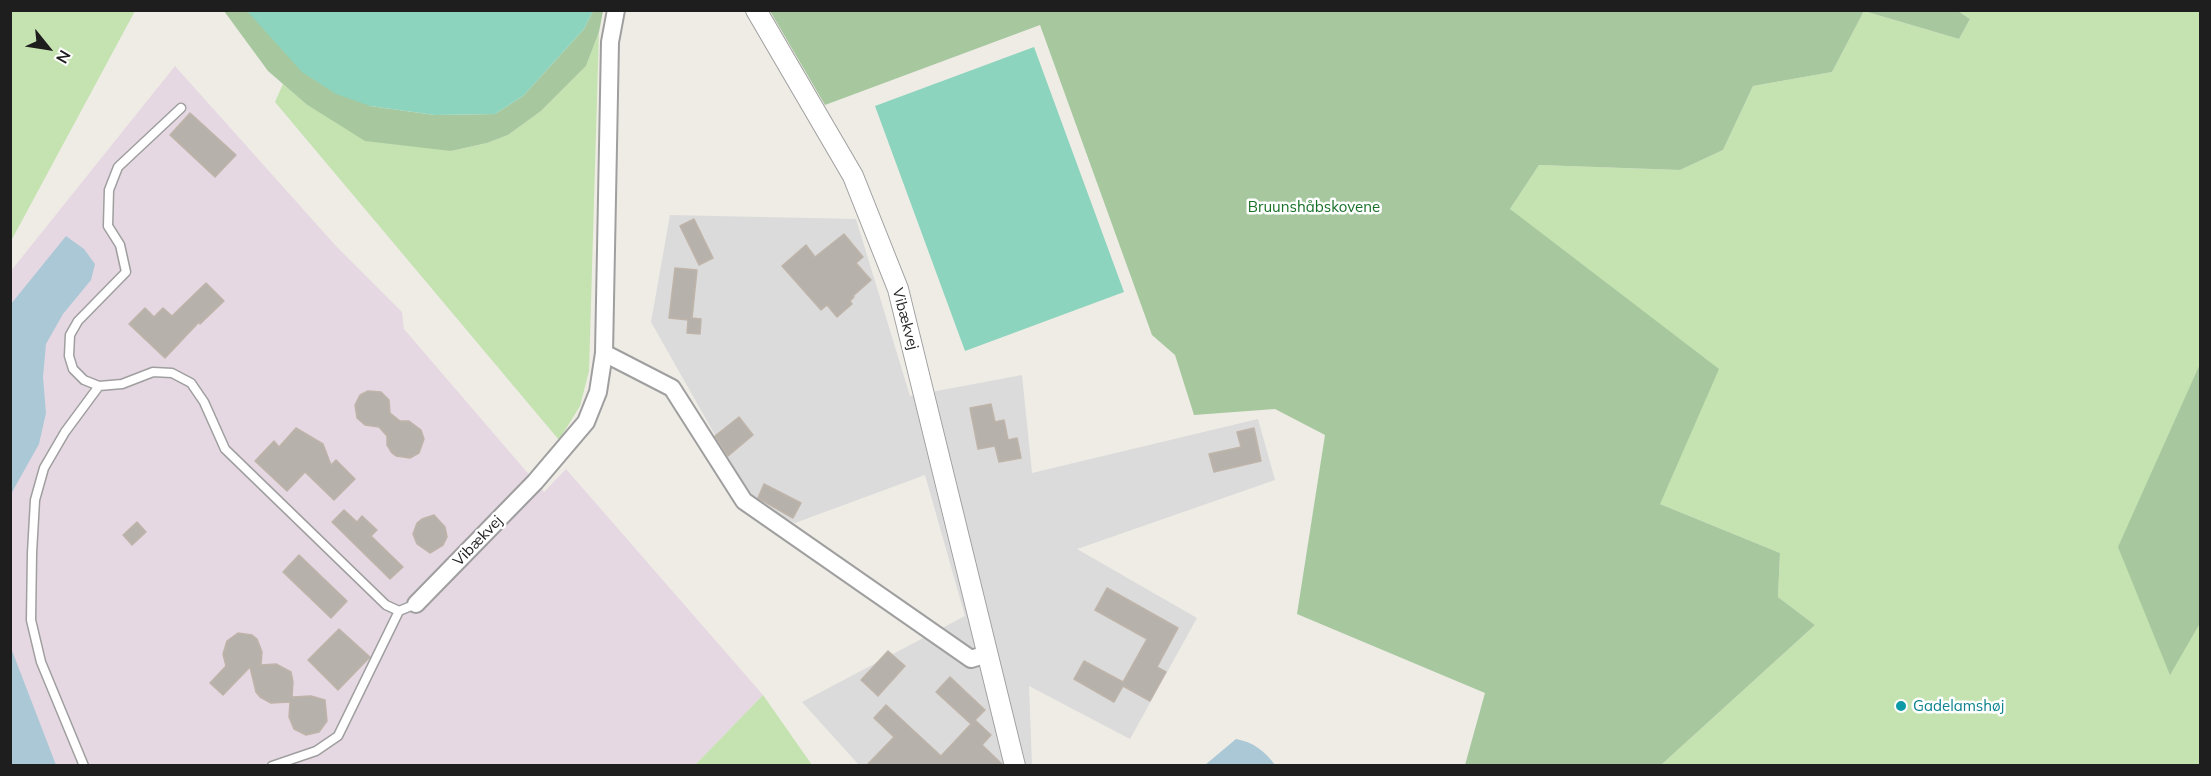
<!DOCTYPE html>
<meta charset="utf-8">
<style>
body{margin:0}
#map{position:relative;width:2211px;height:776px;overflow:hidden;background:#eeece5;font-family:Mulish,sans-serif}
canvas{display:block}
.frame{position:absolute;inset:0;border:12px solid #1e1e1e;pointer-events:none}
.north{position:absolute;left:18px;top:18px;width:60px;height:60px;-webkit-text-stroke:4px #fff;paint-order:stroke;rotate:120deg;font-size:16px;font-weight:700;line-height:24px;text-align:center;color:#1e1e1e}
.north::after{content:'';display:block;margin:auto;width:21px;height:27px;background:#1e1e1e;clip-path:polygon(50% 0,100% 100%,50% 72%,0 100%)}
</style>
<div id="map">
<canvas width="2211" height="776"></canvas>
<div class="frame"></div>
<div class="north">N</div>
</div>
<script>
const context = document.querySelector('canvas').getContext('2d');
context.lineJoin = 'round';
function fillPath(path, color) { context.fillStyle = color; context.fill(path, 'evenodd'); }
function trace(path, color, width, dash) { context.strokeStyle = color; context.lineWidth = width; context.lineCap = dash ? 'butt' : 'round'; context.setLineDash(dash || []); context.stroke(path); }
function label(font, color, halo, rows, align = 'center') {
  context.font = font + ' Mulish,sans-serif'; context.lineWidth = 5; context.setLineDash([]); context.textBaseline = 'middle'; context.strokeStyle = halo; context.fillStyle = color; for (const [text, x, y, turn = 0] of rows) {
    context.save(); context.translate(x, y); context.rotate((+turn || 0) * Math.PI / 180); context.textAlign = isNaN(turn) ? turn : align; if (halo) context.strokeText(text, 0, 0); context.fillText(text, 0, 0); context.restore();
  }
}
const residential = new Path2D(`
 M670 215 856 219 910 396 1022 375 1032 473 1258 419 1275 480 1077 549 1197 618 1130 739 1029 686 1032 765H859L802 702 965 616 925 475 795 523 753 502 651 322Z`);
const industrial = new Path2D(`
 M175 66 336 246 402 312 404 329 544 492 566 469 763 695 695 765H11L10 272Z`);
const grass = new Path2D(`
 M11 10 135 11 11 241 10 11Z
 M1864 11 1959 39 1970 19 1958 11H2200V765H1661L1815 625 1778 597 1780 553 1660 504 1510 209 1539 165 1680 170 1723 150 1753 86 1832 72Z
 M599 32 589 371 580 406 559 440 275 102 283 84 306 104 451 151 487 143 508 135 541 111 586 66Z
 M763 695 812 765H695Z`);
const forest = new Path2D(`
 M224 11H247L370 106 435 115 495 114 523 96 584 29 593 11H603L599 32 586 66 541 111 508 135 487 143 451 151 365 141 306 104 268 71Z
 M770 11H1958L1970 19 1959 39 1864 11 1832 72 1753 86 1723 150 1680 170 1539 165 1510 209 1719 369 1660 504 1780 553 1778 597 1815 625 1661 765H1465L1485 693 1297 614 1325 435 1275 409 1194 415 1175 355 1152 335 1040 25 825 105Z
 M2200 364V623L2170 675 2118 547Z`);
const pitch = new Path2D(`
 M247 11H593L584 29 523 96 495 114 435 115 370 106 336 94 302 72Z
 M1034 47 1124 292 965 351 875 106Z`);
const water = new Path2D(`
 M66 236 84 249 95 264 91 280 63 314 46 344 43 377 46 413 39 444 11 494V304Z
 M10 648H11L56 765H11Z
 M1236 739C1253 742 1265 751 1275 765H1205Z`);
const building = new Path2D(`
 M190 113 236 155 215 177 170 135Z
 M694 219 713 258 699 265 680 226Z
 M844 234 863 257 856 263 871 280 853 296 854 297 850 301 852 304 837 317 827 305 821 310 782 266 806 245 815 257Z
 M675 268 697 270 692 318 701 319 700 334 687 333 688 320 669 318Z
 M206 283 224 301 200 324 199 322 165 358 129 324 145 308 154 317 163 308 172 316Z
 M368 391 381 392 389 400 390 413 400 421H409L421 430 424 439 419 453 410 458 396 456 392 453 387 445V436L379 427 365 425 357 418 355 405 360 395Z
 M991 404 995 422 1004 420 1008 440 1017 438 1021 458 999 462 995 446 978 449 970 408Z
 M739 417 753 435 728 456 715 436Z
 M296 428 323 444 331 465 336 460 355 479 334 500 305 472 287 491 255 461 274 441 279 447Z
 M1254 428 1261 461 1214 472 1209 454 1241 447 1237 432Z
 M764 484 801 503 793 518 758 498Z
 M344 510 357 522 362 516 377 530 371 536 403 567 390 579 332 522Z
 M434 515 445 527 447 537 443 545 430 553 417 544 413 534 417 523 422 519Z
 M137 522 146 532 132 545 123 535Z
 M299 555 347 601 331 618 283 572Z
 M1107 588 1178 628 1157 667 1166 672 1150 701 1123 686 1114 702 1074 679 1084 661 1123 682 1147 639 1095 610Z
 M339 629 370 657 338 690 308 660Z
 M238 633 252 635 257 639 262 652 261 665 276 664 291 672 293 682 292 697 311 696 325 700 327 721 319 732 306 735 294 729 289 717 290 702 271 703 260 697 256 692 250 667 223 695 210 683 226 666 223 654 227 641Z
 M888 651 905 666 878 696 861 680Z
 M950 677 985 710 975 720 991 735 982 745 1003 765H867L894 737 874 718 886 705 941 756 971 724 936 692Z`);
const service = new Path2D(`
 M181 108 118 167 109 190 108 226 120 245 126 272 78 321 70 335 69 356 73 369 84 380 99 386 122 384 153 372 172 373 191 383 204 402 225 449 386 605 399 611 416 604
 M84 766 41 662 31 620 32 553 35 500 44 468 65 432 99 386
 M272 766 316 751 338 736 399 611`);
const minor = new Path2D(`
 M604 353 672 388 744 501 971 659 987 654
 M416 604 535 482 586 422 598 392 604 353 610 42 616 10`);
const tertiary = new Path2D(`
 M756 10 853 176 898 289 1015 766`);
const markers = [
 [1901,706,6,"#0f9aa8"]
];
const parkNames = [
 ["Bruunshåbskovene",1314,207]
];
const streetNames = [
 ["Vibækvej",905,319,75],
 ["Vibækvej",478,541,-46]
];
const cultureNames = [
 ["Gadelamshøj",1913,706]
];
fillPath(residential, '#dcdbdb');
fillPath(industrial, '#e6d8e2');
fillPath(grass, '#c5e2b1');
fillPath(forest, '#a7c89f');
fillPath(pitch, '#8cd4be');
fillPath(water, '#abc8d6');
fillPath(building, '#b7b1ab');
trace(building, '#beb4a9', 1.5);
trace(service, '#9f9f9f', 11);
trace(minor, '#9f9f9f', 20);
trace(tertiary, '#9f9f9f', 22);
trace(service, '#fff', 8);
trace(minor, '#fff', 16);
trace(tertiary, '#fff', 20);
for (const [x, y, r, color] of markers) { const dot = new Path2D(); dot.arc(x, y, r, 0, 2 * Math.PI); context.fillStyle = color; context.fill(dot); trace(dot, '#fff', 2); }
label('15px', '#187027', '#fff', parkNames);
label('15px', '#1e1e1e', '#fff', streetNames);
label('15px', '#0d838f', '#fff', cultureNames, 'left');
</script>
